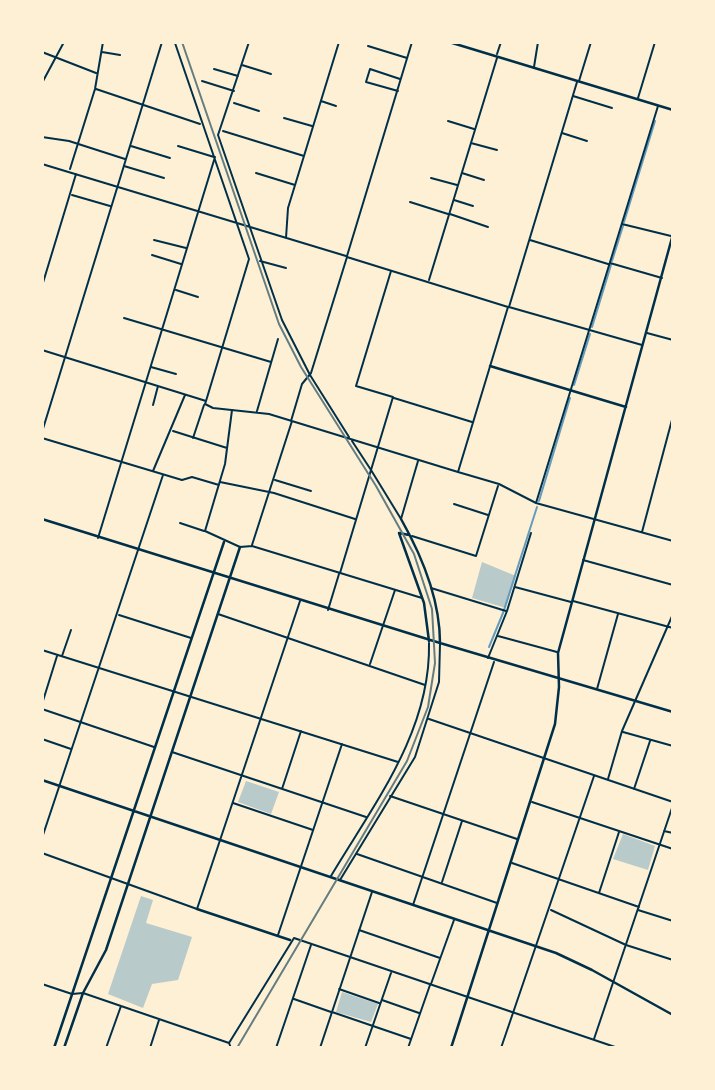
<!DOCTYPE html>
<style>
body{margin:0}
#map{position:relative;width:715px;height:1090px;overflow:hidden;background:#fdf0d5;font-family:Mulish,sans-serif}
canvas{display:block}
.frame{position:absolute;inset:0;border:44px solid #fdf0d5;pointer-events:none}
</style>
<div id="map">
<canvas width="715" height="1090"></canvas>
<div class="frame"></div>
</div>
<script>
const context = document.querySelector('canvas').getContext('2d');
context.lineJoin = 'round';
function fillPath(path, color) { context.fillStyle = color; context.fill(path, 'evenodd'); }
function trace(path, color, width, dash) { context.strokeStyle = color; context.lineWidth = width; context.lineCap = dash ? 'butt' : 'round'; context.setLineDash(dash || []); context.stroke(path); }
const green = new Path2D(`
 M482 562 516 576 506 608 472 598Z
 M246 781 279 792 271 814 238 802Z
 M623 834 655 846 648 870 613 859Z
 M141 896 153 900 146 923 192 937 178 980 152 984 143 1008 108 994Z
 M342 992 378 1004 371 1022 336 1012Z`);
const stream = new Path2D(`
 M624 222 655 121
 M612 261 623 226
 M592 327 611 265
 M574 385 590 334
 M539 501 570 398
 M489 647 503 613 537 507`);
const minor = new Path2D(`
 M171 42 175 43 249 259 206 401
 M249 42 218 135 282 320 310 375 349 437
 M368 46 407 58
 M42 52 96 73
 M102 52 120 55
 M497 54 501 42
 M242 65 271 74
 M534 67 538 42
 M214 69 238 76
 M202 81 234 91
 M579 81 591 42
 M42 83 64 42
 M96 89 200 124
 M398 91 366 82 370 69 400 79
 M573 96 612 108
 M638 98 655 42
 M321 101 336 106
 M234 103 259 111
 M284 118 312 126
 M448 121 474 129
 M223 131 304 156
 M562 133 587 141
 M42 137 69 141 125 159
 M471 143 497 150
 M131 146 170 158
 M178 146 214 157
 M42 164 346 256
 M124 166 164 178
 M70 169 95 89 103 42
 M256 173 295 185
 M462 173 484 180
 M431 178 457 185
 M72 195 110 206
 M454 200 473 206
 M410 202 448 214
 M450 214 488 227
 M622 224 671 236
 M286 238 288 208 339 42
 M154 240 186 248
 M530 240 608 264
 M152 255 181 264
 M347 256 412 42
 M260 261 286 268
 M610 263 662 278
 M391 271 356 386 393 397 371 470 401 519 418 461
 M429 280 497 58
 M42 286 76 174
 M176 290 198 297
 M509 307 577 82
 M509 307 642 345
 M124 318 271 362
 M647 333 673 340
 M42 350 206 401 205 404 213 408 269 414 458 472 508 307 347 257 311 373 302 384 291 421
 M151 367 176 374
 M394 398 472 422
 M153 405 158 386
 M232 410 225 464 205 531 240 547 252 546 422 598
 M257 411 278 339
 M173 431 227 448
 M42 432 162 42
 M42 438 182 480 192 477 219 485
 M193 438 204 405
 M153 471 185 395
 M458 472 499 484 536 503 673 541
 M275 480 311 491
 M220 482 274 493 355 519
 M536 503 658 106
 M454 504 488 515
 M180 523 204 531
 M642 532 673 416
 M412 536 476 556 498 486
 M98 538 215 157
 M252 545 292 421
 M583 560 673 585
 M340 573 371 470 352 441
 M515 587 571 602
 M431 588 506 611
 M573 601 673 628
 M328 610 339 574
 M218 614 425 685
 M119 615 191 638
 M498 636 557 652
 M42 650 398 762
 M62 656 71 630
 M488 658 507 611 531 533
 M370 664 395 590
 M597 689 618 614
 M42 704 57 656
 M42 709 154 747
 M429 719 673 802
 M623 732 673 746
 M42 739 71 749
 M172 752 366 817
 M608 779 622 731 673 614
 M282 789 301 731
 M634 789 650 741
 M390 796 517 839
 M532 802 673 849
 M233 803 313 830
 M664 831 673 833
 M42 838 163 475
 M42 853 197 909 300 601
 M357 854 497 903
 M512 863 639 907
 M331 876C374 804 431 731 429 643
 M340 880 415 757 439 682 440 644
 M442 882 462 821
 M599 893 619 832
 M413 905 494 662
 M551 910 626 945 673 960
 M638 910 673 921
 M359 930 440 958
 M278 935 342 744
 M42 984 72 994 83 993 229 1043 231 1048
 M431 984 454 920
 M339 989 379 1003
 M294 999 331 1012
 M382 1000 419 1013
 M332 1012 411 1039
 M594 1039 673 805
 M229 1043 294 938 618 1048
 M106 1048 121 1006
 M150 1048 159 1020
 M276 1048 311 945
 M320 1048 372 892
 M365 1048 391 973
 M408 1048 430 985
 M501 1048 594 776`);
const tertiary = new Path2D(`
 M449 42 673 110
 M490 366 626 407
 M42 519 440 643
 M401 519C422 556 440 600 440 643L673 712
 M409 535 399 533 424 603 429 641
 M42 780 556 953 592 970 673 1015
 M197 909 290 940
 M54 1048 224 542
 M64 1048 83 993 106 950 240 547
 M451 1048 555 724 559 687 558 653 673 234`);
const rail = new Path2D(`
 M182 42 279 324 301 367 376 486 414 554 432 609 435 663 428 707 407 761 237 1048`);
fillPath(green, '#b9caca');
trace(stream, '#669bbc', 2);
trace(minor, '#003049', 2);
trace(tertiary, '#003049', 2.5);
trace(rail, '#657d81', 2);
</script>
